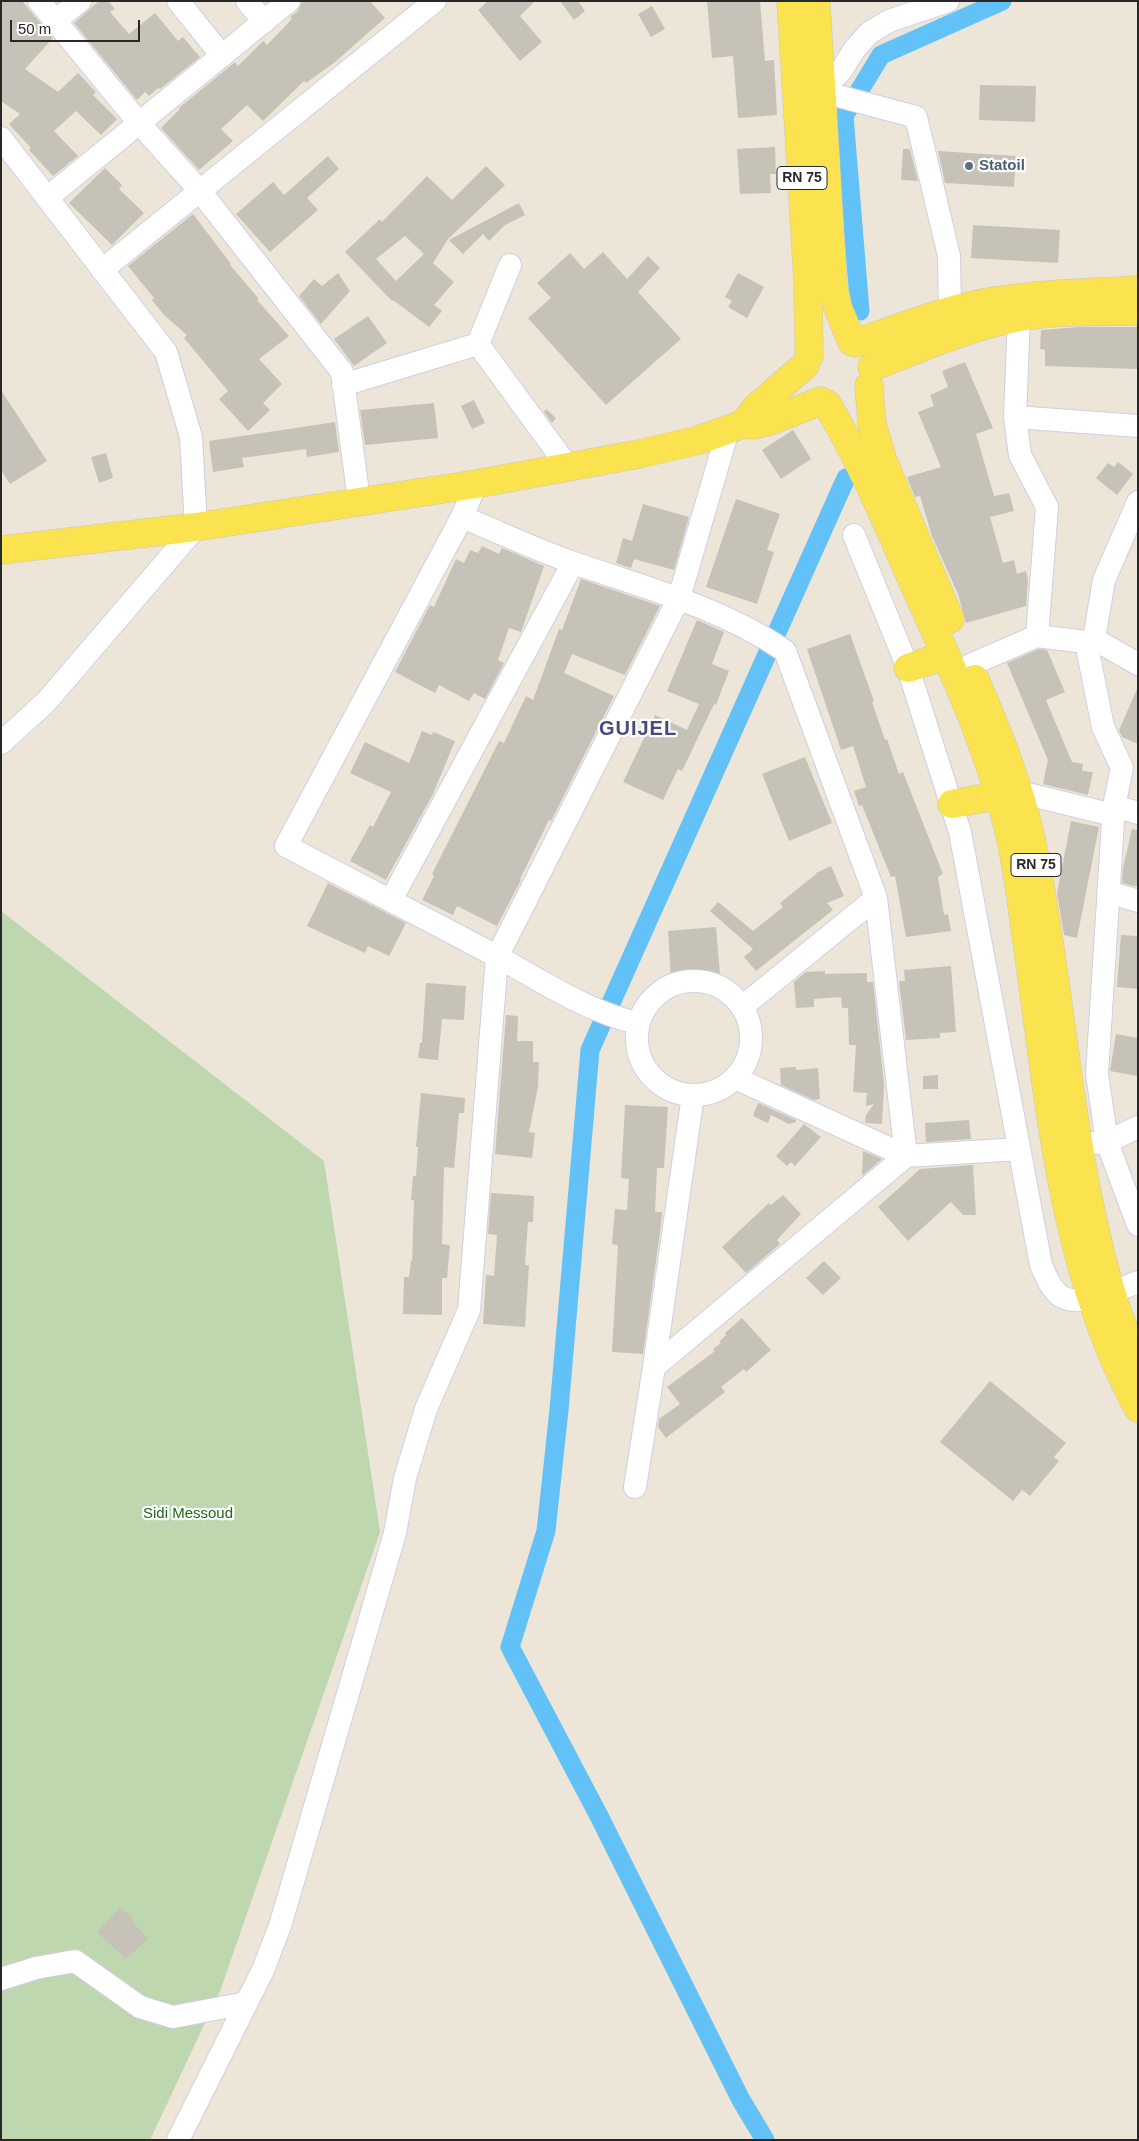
<!DOCTYPE html>
<style>
body{margin:0}
#map{position:relative;width:1139px;height:2141px;overflow:hidden;background:#ece5d8;font-family:Helvetica,sans-serif}
canvas{display:block}
.frame{position:absolute;inset:0;border:2px solid #282828;pointer-events:none}
.scale{position:absolute;left:10px;top:20px;width:130px;height:22px;box-sizing:border-box;border:2px solid #282828;border-top:0;padding-left:6px;font-size:15px;line-height:18px;white-space:nowrap;color:#282828;-webkit-text-stroke:4px #fff;paint-order:stroke}
</style>
<div id="map">
<canvas width="1139" height="2141"></canvas>
<div class="frame"></div>
<div class="scale">50 m</div>
</div>
<script>
const context = document.querySelector('canvas').getContext('2d');
context.lineJoin = 'round';
function fillPath(path, color) { context.fillStyle = color; context.fill(path, 'evenodd'); }
function trace(path, color, width, dash) { context.strokeStyle = color; context.lineWidth = width; context.lineCap = dash ? 'butt' : 'round'; context.setLineDash(dash || []); context.stroke(path); }
function label(font, color, halo, rows, align = 'center') {
  context.font = font + ' Helvetica,sans-serif'; context.lineWidth = 4.5; context.setLineDash([]); context.textBaseline = 'middle'; context.strokeStyle = halo; context.fillStyle = color; for (const [text, x, y, turn = 0] of rows) {
    context.save(); context.translate(x, y); context.rotate((+turn || 0) * Math.PI / 180); context.textAlign = isNaN(turn) ? turn : align; if (halo) context.strokeText(text, 0, 0); context.fillText(text, 0, 0); context.restore();
  }
}
const cemetery = new Path2D(`
 M1 911 324 1161 380 1532 220 1991 150 2140H1Z`);
const canal = new Path2D(`
 M860 311 844 116 881 55 1002 1
 M765 2140 741 2100 599 1816 510 1647 546 1531 559 1410 590 1050 846 478`);
const building = new Path2D(`
 M1 1H22L53 38 25 69 58 92 78 73 96 92 93 95 117 119 101 135 76 111 54 131 78 156 53 176 29 150 31 148 9 124 20 114 1 101Z
 M99 1H108L115 9 110 12 129 34 155 13 178 41 183 37 200 57 160 89 158 88 149 96 145 92 137 100 74 23Z
 M302 1H370L385 18 335 62 306 83 304 81 263 121 247 105 221 129 233 141 199 170 161 128 180 109 179 108 235 62 238 66 263 41 267 45 292 19 290 17 298 11Z
 M488 1H535L520 16 542 42 520 61 478 10Z
 M560 1H578L585 11 574 20Z
 M707 1H760L765 61 774 60 777 115 738 118 733 56 712 58Z
 M652 6 665 29 651 37 638 14Z
 M980 85 1036 86 1035 122 979 120Z
 M775 147 776 174H770L771 193 740 194 737 149Z
 M903 149H910L918 181 901 180Z
 M938 151 1016 156 1014 187 945 183Z
 M328 156 339 169 307 198 318 210 270 252 236 214 273 182 284 195Z
 M486 166 505 185 448 239 433 263 454 282 434 305 442 311 429 327 393 300 392 301 345 252 380 219 382 222 427 176 452 200ZM405 236 424 254 396 281 376 259Z
 M105 168 122 185 119 189 144 213 112 245 69 203Z
 M519 203 525 215 505 225 489 241 483 234 463 254 449 240Z
 M193 214 231 264 230 265 259 299 257 300 289 336 259 359 282 384 263 403 270 410 248 431 219 399 228 391 184 338 187 335 164 315 152 300 154 298 128 266Z
 M973 225 1060 230 1058 263 971 258Z
 M603 252 627 279 648 256 660 268 638 292 681 339 606 405 528 318 551 298 537 283 570 253 584 269Z
 M338 273 350 291 321 324 299 296 314 279 322 286Z
 M738 273 764 287 747 318 728 307 732 301 725 297Z
 M368 316 387 343 354 366 334 339Z
 M1079 327H1138V369L1045 366V350L1040 349 1041 330Z
 M965 362 993 428 976 434 994 496 1009 493 1014 511 990 517 1003 563 1014 560 1017 574 1026 571 1028 579 1026 606 966 623 958 594 932 536 920 496 915 497 907 477 941 467 918 412 934 406 930 395 948 387 942 371Z
 M1 390 47 461 10 484 1 470Z
 M474 400 485 423 472 429 461 406Z
 M434 403 438 438 365 445 360 410Z
 M546 409 556 418 552 423 544 412Z
 M335 422 339 452 307 457 306 449 242 458 244 467 213 472 209 441Z
 M793 430 811 459 781 479 762 450Z
 M106 453 113 478 99 483 91 457Z
 M1118 462 1133 474 1117 495 1096 478 1108 463 1114 467Z
 M736 499 780 514 767 550 774 552 757 604 706 587Z
 M643 504 689 517 674 570 634 559 631 568 616 563 623 538 632 541Z
 M482 546 499 554 502 548 544 566 521 632 509 628 498 660 504 663 485 699 474 693 469 701 439 685 435 693 395 672 430 605 434 607 456 559 464 563 470 550 478 553Z
 M581 579 660 606 625 675 572 654 564 673 614 696 551 821 549 820 520 879 521 880 497 926 457 906 453 915 422 900 434 876 432 874 499 741 504 743 526 696 533 700 559 629 562 630Z
 M697 620 724 632 712 664 729 671 716 705 714 704 682 771 678 769 663 800 623 782 655 715 687 730 699 704 667 691Z
 M850 634 874 701 872 702 885 740 887 739 899 774 903 772 943 874 938 877 944 915 948 914 951 931 906 937 895 876 891 877 862 805 859 806 854 791 866 787 853 746 841 750 807 649Z
 M1039 649 1047 650 1065 692 1046 700 1072 762 1083 764 1082 771 1093 772 1088 795 1043 784 1048 760 1007 663Z
 M1138 687V744L1122 737 1119 730Z
 M422 731 432 735 433 732 455 741 433 794 386 880 350 861 370 825 373 827 391 792 350 773 365 742 409 763Z
 M805 757 832 823 789 841 762 774Z
 M1071 821 1099 827 1077 938 1064 935 1057 893Z
 M1132 829 1138 830V887L1122 883 1123 868Z
 M831 866 844 896 827 903 833 910 756 971 744 957 753 949 710 911 718 902 753 931 783 907 780 903 816 874V873Z
 M328 883 406 923 389 956 368 946 365 953 307 926Z
 M716 927 720 975 671 978 668 931Z
 M1121 935 1138 936V989L1117 987Z
 M951 966 956 1032 940 1033V1038L906 1040 899 981H905L904 970Z
 M825 971V974L867 973V982H873L884 1084 882 1124 865 1123 866 1115 874 1104 866 1106 867 1093 853 1092 856 1045H849L848 1008H842L841 997 814 999V1007L796 1008 794 982 806 972Z
 M426 983 466 986 464 1020 442 1019 438 1060 418 1058 420 1043H422Z
 M506 1015 518 1016 517 1041H533V1062H539L538 1087 529 1132 535 1133 532 1158 495 1154Z
 M1116 1034 1138 1038V1076L1110 1071Z
 M796 1067V1070L818 1068 820 1099 814 1100 781 1085 780 1068Z
 M938 1075V1089H923V1076Z
 M421 1093 465 1098 464 1113H459L454 1168 444 1167 442 1244 450 1245 447 1278H442V1315L403 1314 404 1277H409L411 1261H412L414 1200H411L413 1176H416L418 1147H416Z
 M758 1103 796 1120V1122L789 1124 771 1115 768 1123 753 1116Z
 M625 1105 668 1107 664 1168H657L655 1212H662L661 1225 643 1354 612 1352 618 1245 612 1244 615 1209 627 1210 629 1179 621 1178Z
 M969 1120 971 1139 926 1142 925 1123Z
 M804 1124 821 1137 795 1166 791 1162 787 1166 776 1156Z
 M863 1151 882 1159 862 1176Z
 M973 1165 976 1215H963L951 1202 908 1241 878 1207 920 1169Z
 M491 1193 534 1196 533 1222H528L525 1265H529L525 1327 483 1324 486 1275 494 1276 497 1235 488 1234Z
 M783 1195 801 1214 777 1240 780 1244 746 1273 722 1247 769 1203 771 1205Z
 M824 1261 841 1278 823 1295 806 1278Z
 M742 1318 771 1350 746 1372 744 1369 721 1387 725 1392 666 1438 658 1427 659 1419 680 1404 667 1387 715 1351 713 1349 721 1343 719 1342 726 1335 725 1333Z
 M990 1381 1066 1443 1054 1457 1059 1461 1030 1496 1022 1490 1013 1501 940 1442Z
 M120 1907 133 1918 131 1920 148 1939 126 1959 97 1932Z`);
const minor = new Path2D(`
 M39 1 139 123 200 191 342 372 359 500
 M178 1 222 56
 M247 1 264 22
 M55 21 80 1
 M821 90 841 71 854 50 869 33 889 21 948 1
 M821 96H838L916 117 949 256 950 311 954 327
 M1 138 166 352 191 437 196 527 46 702 1 743
 M47 198 289 1
 M102 270 435 1
 M1019 317 1015 417 1138 426
 M478 344 510 265
 M343 385 478 344 568 467
 M1015 417 1020 455 1047 507 1037 636 1086 642
 M476 484 462 517 286 846C356 883 427 919 496 956 542 981 586 1011 637 1023
 M1138 502 1104 580 1094 639 1086 642 1103 727 1122 768 1114 806 1138 813
 M462 517C499 532 536 550 574 563 646 588 722 608 785 651L876 898 906 1156 654 1367
 M854 535 908 668 960 832 1041 1265C1045 1274 1049 1285 1056 1292 1074 1312 1117 1290 1138 1282
 M1094 639 1138 664
 M970 665 1037 636
 M1019 792 1113 815
 M1114 806 1097 1074 1107 1142 1138 1225
 M1108 892 1138 901
 M391 900 573 563
 M637 1038a57 57 0 1 1 114 0a57 57 0 1 1-114 0Z
 M742 1007 876 898
 M735 1078 906 1156 1019 1149
 M1094 1143 1107 1142 1138 1127
 M635 1487 654 1367 693 1095
 M1 1979 36 1968 75 1961 140 2007 173 2017 246 2003
 M178 2140 263 1970 280 1926 395 1533 405 1478 426 1409 469 1310 497 957 679 598 728 430`);
const major = new Path2D(`
 M791 1 808 283 809 356
 M816 1 833 285 838 308 852 342
 M856 343C892 331 930 315 968 306 1024 294 1081 293 1138 290
 M872 367C920 349 969 326 1020 317 1058 310 1099 312 1138 311
 M869 386 872 424 883 461 950 619
 M827 404C862 463 889 527 917 591 954 672 993 756 1012 845 1019 879 1023 915 1028 950 1050 1106 1062 1268 1138 1408
 M743 424 756 408 805 365
 M1 550 196 527 476 484 639 454 699 440 743 424 754 425 770 421 821 401
 M908 668 946 655
 M975 679C998 733 1020 786 1032 843 1055 955 1064 1070 1085 1182 1097 1244 1111 1305 1138 1363
 M952 804 1017 792`);
const markers = [
 [969,166,5,"#5c6f8a"]
];
const shields = [
 [802,178,50],
 [1036,865,50]
];
const shieldNames = [
 ["RN 75",802,178],
 ["RN 75",1036,865]
];
const serviceNames = [
 ["Statoil",979,166]
];
const parkNames = [
 ["Sidi Messoud",188,1514]
];
const districtNames = [
 ["GUIJEL",638,729]
];
fillPath(cemetery, '#bed7ae');
trace(canal, '#62c1f7', 19);
fillPath(building, '#c7c2b8');
trace(minor, '#cecfe3', 24);
trace(major, '#c7c7c7', 29);
trace(minor, '#fff', 22);
trace(major, '#fbe34f', 28);
for (const [x, y, r, color] of markers) { const dot = new Path2D(); dot.arc(x, y, r, 0, 2 * Math.PI); context.fillStyle = color; context.fill(dot); trace(dot, '#fff', 2); }
for (const [x, y, w] of shields) { const box = new Path2D(); box.roundRect(x - w / 2, y - 11.5, w, 23, 4); context.fillStyle = '#fff'; context.fill(box); trace(box, '#282828', 1); }
label('bold 14px', '#282828', null, shieldNames);
label('bold 15px', '#4e5e75', '#fff', serviceNames, 'left');
label('15px', '#1d6914', '#fff', parkNames);
context.letterSpacing = '1px';
label('bold 20px', '#464a7c', '#fff', districtNames);
context.letterSpacing = '0px';
</script>
